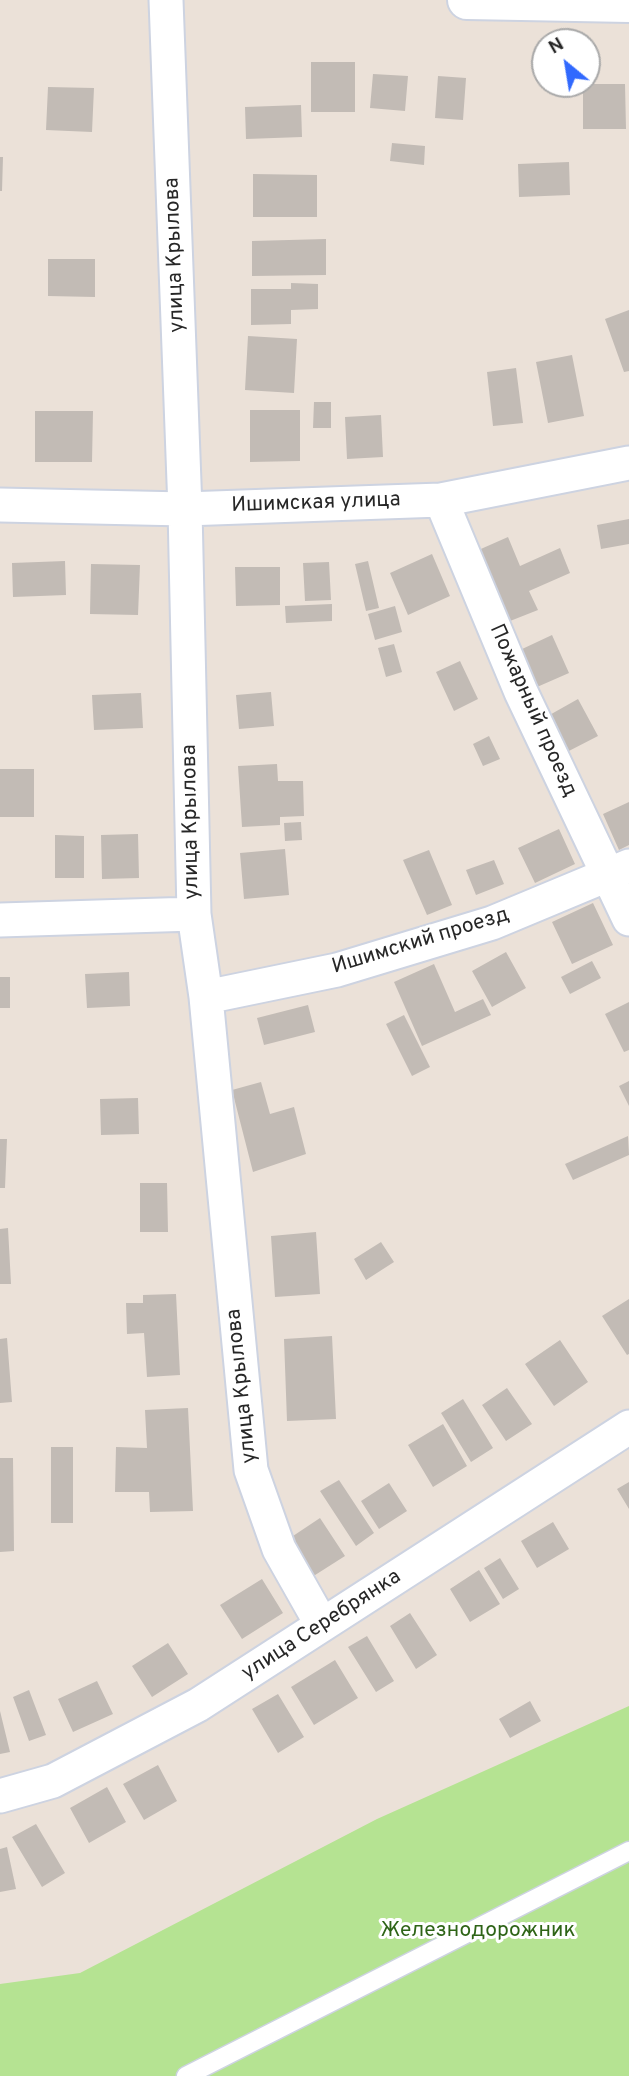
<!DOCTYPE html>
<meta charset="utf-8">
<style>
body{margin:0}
#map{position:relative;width:629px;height:2076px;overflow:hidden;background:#ebe1d8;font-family:Overpass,sans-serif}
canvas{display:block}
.north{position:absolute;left:531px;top:28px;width:70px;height:70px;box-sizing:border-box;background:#fff;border:2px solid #a9a9a9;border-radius:50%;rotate:330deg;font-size:19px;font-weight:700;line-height:28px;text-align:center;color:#272727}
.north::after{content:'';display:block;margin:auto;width:24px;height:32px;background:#3169fe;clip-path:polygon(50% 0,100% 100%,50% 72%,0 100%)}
</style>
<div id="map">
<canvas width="629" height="2076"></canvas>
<div class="north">N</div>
</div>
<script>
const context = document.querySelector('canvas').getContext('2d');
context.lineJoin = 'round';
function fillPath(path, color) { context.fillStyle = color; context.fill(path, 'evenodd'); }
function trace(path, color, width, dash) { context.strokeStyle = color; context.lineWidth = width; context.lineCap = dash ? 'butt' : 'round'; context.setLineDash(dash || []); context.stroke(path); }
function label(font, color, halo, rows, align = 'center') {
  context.font = font + ' Overpass,sans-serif'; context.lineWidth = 6; context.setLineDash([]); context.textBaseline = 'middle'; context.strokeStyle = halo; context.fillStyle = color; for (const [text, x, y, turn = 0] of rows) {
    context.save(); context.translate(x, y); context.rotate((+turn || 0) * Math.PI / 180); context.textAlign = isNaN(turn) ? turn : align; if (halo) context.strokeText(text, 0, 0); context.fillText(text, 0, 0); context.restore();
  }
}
const green = new Path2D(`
 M629 1706V2076H0V1984L80 1973 377 1819Z`);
const building = new Path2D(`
 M311 62H355V112H311Z
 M373 74 408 76 405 111 370 108Z
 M438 76 466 78 463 120 435 118Z
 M583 84H625L626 129H583Z
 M48 87 94 88 92 132 46 130Z
 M301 105 302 137 246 139 245 107Z
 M392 143 425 146 424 165 390 161Z
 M0 157H3L2 191H0Z
 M569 162 570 195 519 197 518 164Z
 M253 174 317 175V217H253Z
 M326 239V275L252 276V241Z
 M48 259H95V297L48 296Z
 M291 283 318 284V309L291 310V324L251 325V289H291Z
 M629 310V371L624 372 605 319Z
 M248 336 297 339 294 393 245 390Z
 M572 355 584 416 548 423 536 362Z
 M516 368 523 423 493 426 487 372Z
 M314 402H331V428H313Z
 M250 410H300V461L250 462Z
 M35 411H93L92 462H35Z
 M381 415 383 457 347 459 345 417Z
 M629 519V544L601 549 597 525Z
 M508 537 520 566 560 548 570 573 529 591 538 610 505 623 474 552Z
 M432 554 450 596 408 615 390 573Z
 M65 561 66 595 13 597 12 563Z
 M368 561 379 608 366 611 355 564Z
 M329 562 331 600 305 601 303 563Z
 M91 564 140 565 138 615 90 614Z
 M235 567H280V605L236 606Z
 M332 604V621L286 623 285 606Z
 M395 606 402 632 375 640 368 614Z
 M552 635 569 673 537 687 520 650Z
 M394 644 402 672 386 677 378 648Z
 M460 661 478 699 454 711 436 672Z
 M271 692 274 726 239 729 236 695Z
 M141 693 143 728 94 730 92 695Z
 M578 699 598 736 565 753 546 717Z
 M489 736 500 759 483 766 473 744Z
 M277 764 278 781H303L304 816 280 817V825L242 827 238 766Z
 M0 769H34V817H0Z
 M629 802V845L619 850 603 814Z
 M301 822 302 840 285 841 284 823Z
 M559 829 575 864 535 883 518 848Z
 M138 834 139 878 102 879 101 835Z
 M55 835 84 836V878H55Z
 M285 849 289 895 244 899 240 853Z
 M429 850 452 905 427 915 403 860Z
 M494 860 504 884 476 895 466 870Z
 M593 903 613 945 572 964 552 922Z
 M506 952 526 988 492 1007 472 971Z
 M592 961 601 978 570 994 561 977Z
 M434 964 455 1012 483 999 491 1015 422 1046 394 982Z
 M129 972 130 1006 87 1008 85 974Z
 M0 977H10V1008H0Z
 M629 1002V1050L624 1052 605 1014Z
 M308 1005 315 1032 264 1045 257 1018Z
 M404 1015 430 1067 412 1076 386 1024Z
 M629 1081V1106L619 1086Z
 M261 1082 270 1114 294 1107 306 1154 253 1172 232 1090Z
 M138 1098 139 1134 101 1135 100 1099Z
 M628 1136 629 1155 573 1180 565 1164Z
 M0 1139H7L5 1188H0Z
 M140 1183H167L168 1232H140Z
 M8 1228 11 1284H0V1229Z
 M316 1232 320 1294 275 1297 271 1236Z
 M381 1242 394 1262 366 1280 354 1259Z
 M176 1294 180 1375 147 1377 144 1333 127 1334 126 1303H143V1295Z
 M629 1299V1354L627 1355 602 1316Z
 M332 1336 336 1419 287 1421 284 1339Z
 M7 1338 12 1402 0 1403V1339Z
 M560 1340 588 1382 554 1406 525 1364Z
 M507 1388 532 1424 506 1441 482 1405Z
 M463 1399 493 1448 471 1462 441 1413Z
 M188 1408 193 1511 150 1512 149 1492H115L116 1447 147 1448 145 1410Z
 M443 1424 467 1466 433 1487 408 1445Z
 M51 1447H73V1523H51Z
 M0 1458H13L14 1551 0 1552Z
 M339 1480 374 1533 356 1546 320 1491Z
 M629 1482V1509L617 1489Z
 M389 1483 407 1511 379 1529 361 1501Z
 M320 1518 345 1556 312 1577 287 1540Z
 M553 1522 569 1549 537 1568 521 1541Z
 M500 1558 519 1589 503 1599 484 1568Z
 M479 1570 500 1604 470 1622 450 1589Z
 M262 1579 283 1613 242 1639 220 1605Z
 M410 1613 437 1655 416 1669 390 1626Z
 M367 1636 394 1681 376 1692 348 1647Z
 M168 1643 188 1674 152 1697 132 1666Z
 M335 1660 358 1698 314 1725 291 1687Z
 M97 1681 113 1714 73 1732 58 1699Z
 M29 1690 46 1735 29 1741 13 1697Z
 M278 1694 304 1737 278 1753 252 1709Z
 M530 1701 541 1721 510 1738 499 1719Z
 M0 1711 10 1752 0 1754Z
 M158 1765 177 1801 144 1820 123 1784Z
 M107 1787 126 1822 89 1843 70 1808Z
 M36 1824 65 1873 42 1887 12 1837Z
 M7 1847 16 1889 0 1892V1849Z`);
const lane = new Path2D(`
 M186 2076 629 1851`);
const street = new Path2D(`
 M166 0 185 509 194 914 206 997 251 1470 279 1549 322 1625
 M441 500 521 692 629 919
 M0 505 185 509 441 500 629 463
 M0 920 194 914
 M206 997 337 970 492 923 629 866
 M0 1796 53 1781 198 1705 629 1427`);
const secondary = new Path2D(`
 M467 0 629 3`);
const streetNames = [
 ["улица Крылова",176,255,-92],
 ["Ишимская улица",316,504,-2],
 ["Пожарный проезд",532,711,66],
 ["улица Крылова",192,822,-91],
 ["Ишимский проезд",421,942,-17],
 ["улица Крылова",243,1386,-96],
 ["улица Серебрянка",322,1626,-33]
];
const parkNames = [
 ["Железнодорожник",478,1932]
];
fillPath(green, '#b5e392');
fillPath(building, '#c2bbb5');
trace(lane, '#cdd3e1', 21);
trace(street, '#cdd3e1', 37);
trace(secondary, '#cdd3e1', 42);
trace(lane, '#fff', 18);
trace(street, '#fff', 33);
trace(secondary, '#fff', 38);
label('21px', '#272727', '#fff', streetNames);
label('21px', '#2e6417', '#fff', parkNames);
</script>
